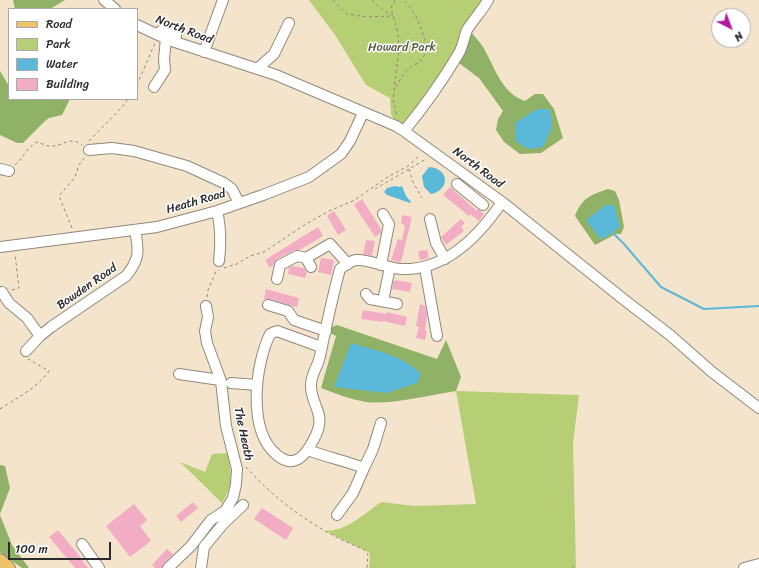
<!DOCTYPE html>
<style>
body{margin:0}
#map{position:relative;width:759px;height:568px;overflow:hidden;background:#f4e4cb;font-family:Sriracha,sans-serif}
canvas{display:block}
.legend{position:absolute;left:8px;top:8px;width:130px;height:92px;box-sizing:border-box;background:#fff;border:1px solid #aaa;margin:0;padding:5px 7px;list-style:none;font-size:12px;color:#2b2b2b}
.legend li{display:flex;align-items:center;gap:8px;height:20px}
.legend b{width:20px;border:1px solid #aaa}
.north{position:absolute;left:711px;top:8px;width:40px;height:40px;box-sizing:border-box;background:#fff;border:1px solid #aaa;border-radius:50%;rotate:138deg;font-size:11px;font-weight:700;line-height:16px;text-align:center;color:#2b2b2b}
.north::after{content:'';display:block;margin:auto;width:14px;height:18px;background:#b5179e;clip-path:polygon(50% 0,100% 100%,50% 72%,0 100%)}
.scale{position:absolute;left:8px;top:542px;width:103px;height:18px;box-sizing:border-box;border:2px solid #2b2b2b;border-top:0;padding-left:5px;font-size:12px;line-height:14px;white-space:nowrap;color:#2b2b2b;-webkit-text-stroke:3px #fff;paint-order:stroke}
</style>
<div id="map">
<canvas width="759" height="568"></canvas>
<ul class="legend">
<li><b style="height:5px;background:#efc469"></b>Road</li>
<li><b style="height:11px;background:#b6cf75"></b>Park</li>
<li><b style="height:11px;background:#5ab9d9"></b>Water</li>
<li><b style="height:11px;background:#f2adc5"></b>Building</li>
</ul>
<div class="north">N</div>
<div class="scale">100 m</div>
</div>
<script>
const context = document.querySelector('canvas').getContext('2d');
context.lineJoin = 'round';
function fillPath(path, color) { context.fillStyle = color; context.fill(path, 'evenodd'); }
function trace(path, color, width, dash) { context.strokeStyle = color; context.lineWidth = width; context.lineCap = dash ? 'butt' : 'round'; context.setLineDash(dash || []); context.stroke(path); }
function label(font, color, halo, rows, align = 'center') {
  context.font = font + ' Sriracha,sans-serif'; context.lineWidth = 3; context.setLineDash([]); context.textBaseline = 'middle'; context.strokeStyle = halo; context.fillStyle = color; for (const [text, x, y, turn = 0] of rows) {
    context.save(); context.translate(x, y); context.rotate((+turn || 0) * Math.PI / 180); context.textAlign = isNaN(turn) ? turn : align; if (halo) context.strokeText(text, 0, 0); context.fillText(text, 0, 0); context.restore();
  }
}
const green = new Path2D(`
 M309 0H483L446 68 417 111 399 129 391 114 390 98 366 85 335 35Z
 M456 391 579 395 573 443 576 568H369L370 553 325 531C347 531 364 514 381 502L415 506 476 504Z
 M227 453C232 474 234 483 222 503L180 462 205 472 212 454Z`);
const forest = new Path2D(`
 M13 0H65L50 9H15Z
 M471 32C475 37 480 42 483 47 495 67 501 93 525 101L535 94H543L554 109 563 138 541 153 520 154 504 142 496 130 498 119 503 111 479 78 459 63Z
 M0 71 9 86V99H70L62 115 49 118 45 121 23 143H17L0 135Z
 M608 189 615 191 619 200 624 227 621 234H616L595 245 575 216C582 198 590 195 608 189Z
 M337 325 437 359 446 340 461 377 456 391C430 395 391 405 366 402 350 399 336 394 321 388L336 336 328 332 332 327Z
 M0 465 5 466 10 488 0 514Z
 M0 515 12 545 29 568H22L0 552Z`);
const water = new Path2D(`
 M537 109H550L552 127 543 147 528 149 516 141 515 123Z
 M429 167C451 169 449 191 431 194L424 187 422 176Z
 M395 186 399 187 402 186 406 196 411 202 410 203 387 195 384 192 387 188Z
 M606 205H614L620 227 603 239 599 237 586 220Z
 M351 343C377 351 402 355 421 374L417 383 387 393 334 387Z`);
const stream = new Path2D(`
 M612 232 624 244 661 287 704 309 759 306`);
const building = new Path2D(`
 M450 187 477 211 478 209 484 214 479 221 470 214 469 216 443 195Z
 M362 199 381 229V233L375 237 354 205Z
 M334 211 346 230 338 235 327 216Z
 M402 215 412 217 401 262 391 260 398 239 402 240 405 225 401 224Z
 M461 219 465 223 461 227 464 231 446 245 441 237Z
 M318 227 323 236 299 250H294L277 259 273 265 270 268 265 260Z
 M366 240 375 241 372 256 363 254Z
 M427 250 429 258 420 260 418 251Z
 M321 258 334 260 331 275 318 272Z
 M292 266 304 268 307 272 305 278 288 274 289 267Z
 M394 280 412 283 410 292 392 289Z
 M266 289 299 298 297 307 270 299H264Z
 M420 304 425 306 427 315 425 331H427L425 340 416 338 419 327 416 326Z
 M363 310 387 314V312L407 317 405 326 383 321V322L361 319Z
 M193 502 198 508 181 522 176 516Z
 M134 504 147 520 140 526 151 541 130 557 106 526Z
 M262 508 293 528 286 540 254 519Z
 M58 530 77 553 88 568H75L49 537Z
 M167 549 173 554 164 563 162 568H155L152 565Z`);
const path = new Path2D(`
 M333 0 347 14 367 17 393 16
 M372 0 380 8 393 16
 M395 0 391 8 398 33 399 48 393 99 396 112V117
 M137 85 155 43
 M396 87 404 73 413 65 419 63 428 50C422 32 418 12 403 0
 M89 141 123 106 128 99
 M15 165C24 157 27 147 37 142 41 143 46 146 50 146 63 147 69 135 82 145
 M409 169 413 182 422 198
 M375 189 426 159
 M72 228 59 196 75 177 79 165 85 157
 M224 268 237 264 250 256 264 252 306 224 329 211 355 200 386 178 408 166 420 155
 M12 290 19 288 15 254
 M207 297 208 290 216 271 219 270
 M0 409C18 397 36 389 49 371L28 359
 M246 467C277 502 319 532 363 549L368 554 367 568
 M573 566V568`);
const minor = new Path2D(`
 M104 0 115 9
 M137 25 169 40 276 75 396 126 404 131 502 202 627 302 670 335 712 372 759 408
 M159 35 160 32 164 28 176 35 175 42
 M204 52 223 0
 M257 69 274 54 289 23
 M154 87 165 70 164 59 166 38
 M404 131C424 107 443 80 459 53 463 46 464 37 467 30 473 20 482 11 488 0
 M89 150 112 148 134 151 187 166 224 183 232 189 239 203
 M0 169 9 171
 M457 184 483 205
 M217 211C221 228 221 244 219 261
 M430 219 436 243 445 259
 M0 247 157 227 217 211 263 195 309 177 341 154 350 141 363 113
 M306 258 311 267
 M381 265 389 224 383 214
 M425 268 437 336
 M277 279 280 265 297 256 306 258 330 244 348 264
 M2 292 9 303 27 318 40 336
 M366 294 370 299 397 304
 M383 301 390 267
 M268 305 288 311 294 320 326 331
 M321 347 277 331 270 334C255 365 247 431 277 455 283 460 289 463 296 460 306 457 317 435 319 426 322 412 311 401 311 387 310 375 318 367 320 356 326 327 332 298 340 269 344 266 350 261 356 260 369 259 387 268 401 269 445 271 479 236 502 202
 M26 351 40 336 51 327 126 276C140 259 139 251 135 230
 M179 374 220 380
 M231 383 257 385
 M308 450C326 457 346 461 364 468L373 449 381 423
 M337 515 353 493 364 468
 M82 544 99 568
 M168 568 191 546 211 520 225 511 233 498 236 484 237 469 226 426 221 381 207 343 205 331 208 317 206 306
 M201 568 204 547 223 524 243 505
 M744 568 759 564`);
const major = new Path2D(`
 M0 560 9 568`);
const streetNames = [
 ["North Road",184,30,21],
 ["North Road",478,168,37],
 ["Heath Road",196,202,-16],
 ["Bowden Road",87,287,-35],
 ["The Heath",243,434,78]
];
const parkNames = [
 ["Howard Park",402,48]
];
fillPath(green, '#b6cf75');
fillPath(forest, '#90b266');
fillPath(water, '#5ab9d9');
trace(stream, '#5ab9d9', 2);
fillPath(building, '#f2adc5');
trace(minor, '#90887b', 12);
trace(major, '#90887b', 14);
trace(path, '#90887b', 1, [3, 3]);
trace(minor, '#fff', 10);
trace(major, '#efc469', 12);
label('12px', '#2b2b2b', '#fff', streetNames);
label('12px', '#555c41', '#fff', parkNames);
</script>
